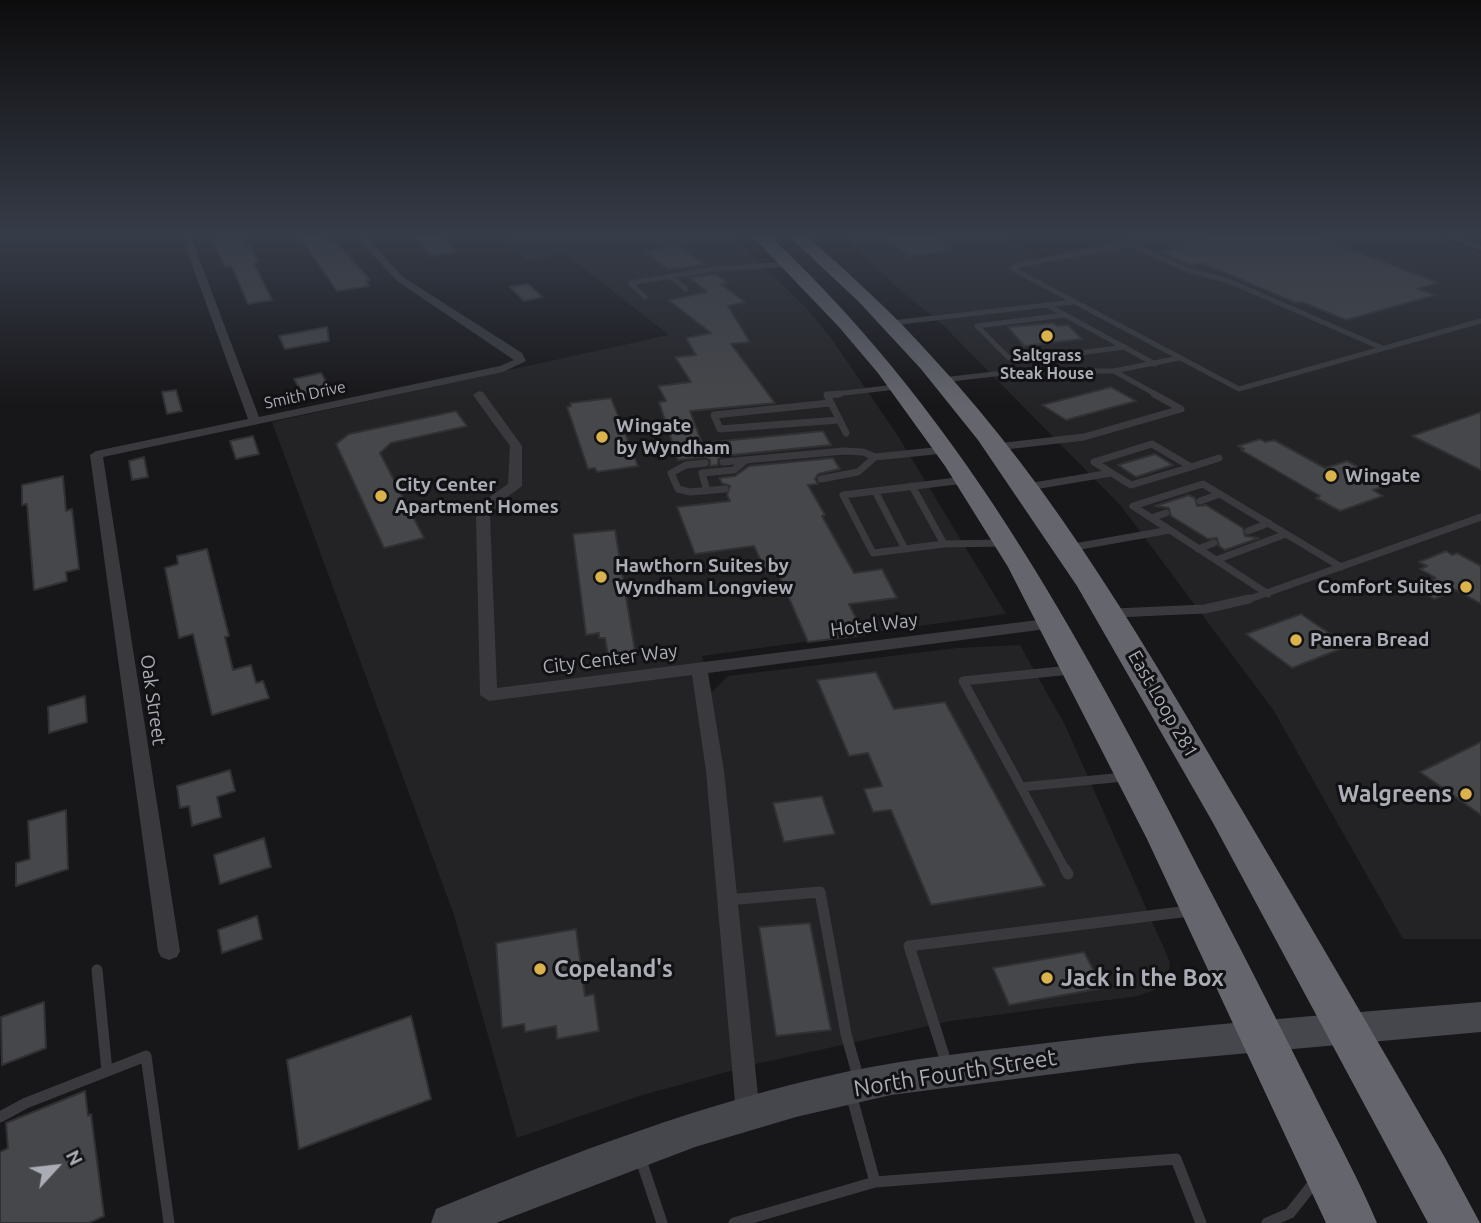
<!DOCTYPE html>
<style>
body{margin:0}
#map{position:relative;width:1481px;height:1223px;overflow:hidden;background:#171618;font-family:Ubuntu,sans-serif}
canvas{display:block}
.north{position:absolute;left:21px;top:1132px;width:70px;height:70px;-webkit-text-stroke:5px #121113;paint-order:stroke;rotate:63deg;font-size:19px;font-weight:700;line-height:28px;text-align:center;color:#aaadb6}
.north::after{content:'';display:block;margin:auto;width:24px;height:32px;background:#aaadb6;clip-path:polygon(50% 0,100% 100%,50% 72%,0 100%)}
</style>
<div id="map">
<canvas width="1481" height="1223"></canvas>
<div class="north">N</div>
</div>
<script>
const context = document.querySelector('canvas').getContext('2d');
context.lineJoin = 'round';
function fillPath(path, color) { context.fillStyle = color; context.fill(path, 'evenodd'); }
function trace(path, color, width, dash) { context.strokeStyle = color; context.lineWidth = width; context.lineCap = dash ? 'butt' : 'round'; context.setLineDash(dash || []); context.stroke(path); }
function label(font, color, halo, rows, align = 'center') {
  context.font = font + ' Ubuntu,sans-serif'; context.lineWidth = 6; context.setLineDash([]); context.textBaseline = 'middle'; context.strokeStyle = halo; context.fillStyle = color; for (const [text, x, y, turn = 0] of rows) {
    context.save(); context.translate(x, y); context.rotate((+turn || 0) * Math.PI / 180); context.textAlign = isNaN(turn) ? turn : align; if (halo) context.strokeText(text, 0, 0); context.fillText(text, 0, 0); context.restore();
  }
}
const built = new Path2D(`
 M504 237H733L808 310 831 338 896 433 1006 614 702 656 712 692 728 676 957 648 1020 645 1065 725 1170 962 1168 978 1157 989 1138 996 951 1021 756 1064 639 1096 517 1138 454 915 272 422 669 335 564 253 526 260Z
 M845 237H1003L1042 257 1133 237H1436L1481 253V939H1403L1274 711 1121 506 943 325 895 286Z`);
const building = new Path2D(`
 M241 237 245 246 250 245 258 262 254 263 272 300 248 304 232 266 225 267 213 240Z
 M300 237H323L326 243 335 241 370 280H366L369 286 337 291Z
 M415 237H441L457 251 431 256Z
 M887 237H935L952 251 908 256Z
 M1209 237H1319L1439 283 1418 289 1436 295 1346 320 1302 302 1296 303 1202 263 1190 265 1161 252 1178 249 1171 246Z
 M677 245 702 263 704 265 668 269 645 252Z
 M716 274 728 283 721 284 745 302 728 306 750 342 731 344 775 403 690 411 702 443 823 431 831 445 722 456 718 459V465L710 466V460L705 457 678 460 659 402 666 401 658 386 691 382 675 357 696 355 686 338 711 333 668 300 707 292 690 278Z
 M528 284 542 297 524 301 510 287Z
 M1054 323 1057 326 1068 325 1082 339 1024 346 1008 327Z
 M327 327 329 341 285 349 279 336Z
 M321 373 331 390 304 396 294 379Z
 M1111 387 1136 401 1066 420 1042 405Z
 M176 390 182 411 167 414 162 392Z
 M611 398 638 466 597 472 595 468 588 469 567 407 571 406 570 403Z
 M456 411 467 426 391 443 380 453 424 538 384 548 336 444 349 434Z
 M1481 412V470L1412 436Z
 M253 436 259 454 236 459 230 441Z
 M1260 439 1265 442 1274 440 1325 468 1347 461 1391 484 1373 490 1383 496 1340 511 1316 498 1320 496 1241 450 1244 449 1238 446Z
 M1155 454 1173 465 1136 477 1118 465Z
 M144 457 148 477 132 480 129 461Z
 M833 458 840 469 818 474 815 479 818 484 808 485 825 515 822 516 854 573 882 569 897 598 849 604 864 635 808 642 778 573 767 574 754 546 695 554 677 507 730 501 727 495 730 486 722 483 719 478 735 476 749 466Z
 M63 476 66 511 72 509 79 569 66 572 67 581 34 590 27 504 22 505V485Z
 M1189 495 1195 498 1197 506 1206 505 1243 528 1245 536 1259 538 1225 550 1219 546 1217 538 1208 539 1171 516 1169 508 1155 506Z
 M615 530 636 657 609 661 605 638H599V633L586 635 573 534Z
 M207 549 229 636 225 637 233 670 251 665 256 683 263 681 269 698 212 715 193 634 179 638 165 568 178 564 177 556Z
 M1446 551 1452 555 1457 553 1481 566V604L1456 590 1434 599 1414 587 1436 578 1420 569 1427 566 1419 562Z
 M1301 614 1348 646 1292 668 1246 634Z
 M876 672 894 709 945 702 1045 886 931 905 891 810 873 812 864 789 882 786 868 753 849 756 817 680Z
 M85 696 87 722 49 733 48 707Z
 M1481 742V815L1420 772Z
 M230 770 235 791 217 797 221 817 192 826 189 806 180 808 177 786Z
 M822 796 835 834 784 842 773 803Z
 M66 810 68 869 16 886V863L30 859 28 821Z
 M264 838 271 867 220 884 214 855Z
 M257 916 262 939 222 953 218 930Z
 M810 923 831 1030 776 1036 759 927Z
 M576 929 585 996 594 994 599 1031 557 1039 556 1026 525 1032 524 1024 502 1028 496 943Z
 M1084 952 1103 988 1009 1005 993 968Z
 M44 1002 46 1048 2 1065 1 1017Z
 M411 1016 431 1099 299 1149 287 1060Z
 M85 1091 88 1116 91 1114 104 1216 89 1223H0V1152L8 1148 6 1123Z`);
const laneFar3 = new Path2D(`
 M1451 237 1481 248
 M670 276 686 289
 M645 297 630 283 715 269 790 264
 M1047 305 1155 364
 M1065 315 977 326 1009 358 1025 360 1125 347
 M892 323 1073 302
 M1382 348 1229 281 1188 270 1130 244 1018 265 1013 269 1239 389 1481 321
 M1114 371 1157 395
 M942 380 1021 371H1114L1179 358
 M827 395 896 387`);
const laneFar2 = new Path2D(`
 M839 394 827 395 846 433
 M830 403 714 415 720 429 839 420
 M1152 444 1191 467 1131 485 1094 462Z
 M997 447 1084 437 1181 409 1154 394
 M723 462 844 451 863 452 875 457 944 450
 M705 463 686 465 671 473 678 489 690 492 725 489
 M1191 467 1219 458
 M821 479 858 472 875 457
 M912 486 944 544 1004 543
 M1028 487 1111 473
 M707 491 702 473 734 470 746 460
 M875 491 905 549
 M1200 501 1220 494
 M1151 518 1166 513
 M1170 530 1133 506 1203 484 1341 567
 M1248 531 1269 523
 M944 544 873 553 843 495 964 480
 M1069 548 1170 530 1268 594
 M1198 549 1214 543
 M1216 560 1286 534
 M1244 601 1481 517`);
const laneFar1 = new Path2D(`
 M1115 613 1205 609 1249 599
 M1070 670 963 681 1021 787 1124 777
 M1021 787 1066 871`);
const lane = new Path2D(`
 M1065 869 1068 874
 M727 900 820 892 846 1034 859 1080
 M97 970 107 1071
 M947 1065 909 946 1189 911
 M851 1094 875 1182
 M0 1117 26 1103 146 1056 169 1223
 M640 1157 662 1223
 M734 1223 875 1182 1176 1159 1201 1223
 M1267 1223 1290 1213 1316 1180`);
const street = new Path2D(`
 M182 237H191L259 417 500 366 514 360 397 281 357 237H366L403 277 522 353 526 361 503 372 103 457 180 951 177 957 169 960 161 957 158 951 90 455 96 451 248 419Z
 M479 391 483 392 522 446V486L498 504 490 516 497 688 1054 618 1062 623 1054 628 708 673 724 771 760 1114 757 1122 748 1126 739 1122 736 1114 706 771 692 675 489 701 480 695 476 516 488 498 508 484 510 446 473 395Z`);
const secondary = new Path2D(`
 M1481 1002V1032L1139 1063 891 1095 796 1117 695 1147 496 1223H431L436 1209C570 1154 707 1101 850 1071 914 1058 981 1051 1047 1043 1191 1025 1336 1014 1481 1002Z`);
const highway = new Path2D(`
 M753 237H771C970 424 1089 654 1212 894 1248 963 1283 1032 1318 1102 1338 1142 1360 1182 1377 1223H1326L1147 839 1008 567 945 466 878 373 839 327Z
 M790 237H808C852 276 895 315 934 359 1058 492 1150 654 1242 810 1310 925 1377 1040 1444 1156L1480 1223H1428L1212 821 1077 586 978 440 921 369 859 302Z`);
const markers = [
 [1047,336,7,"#dbb34c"],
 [602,437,7,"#dbb34c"],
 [1331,476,7,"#dbb34c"],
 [381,496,7,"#dbb34c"],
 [601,577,7,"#dbb34c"],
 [1466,587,7,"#dbb34c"],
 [1296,640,7,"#dbb34c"],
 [1466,794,7,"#dbb34c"],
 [540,969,7,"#dbb34c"],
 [1047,978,7,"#dbb34c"]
];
const farPoinames = [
 ["Saltgrass",1047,356],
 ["Steak House",1047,374]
];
const farStreetnames = [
 ["Smith Drive",305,395,-12]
];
const poiNames = [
 ["Wingate",616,426],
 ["by Wyndham",616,448],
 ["Wingate",1345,476],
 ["City Center",395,485],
 ["Apartment Homes",395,507],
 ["Hawthorn Suites by",615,566],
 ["Wyndham Longview",615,588],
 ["Comfort Suites",1452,587,"right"],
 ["Panera Bread",1310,640]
];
const streetNames = [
 ["Hotel Way",874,625,-7],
 ["City Center Way",610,659,-7],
 ["Oak Street",153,700,82],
 ["East Loop 281",1163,704,60]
];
const nearPoinames = [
 ["Walgreens",1452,794,"right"],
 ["Copeland's",554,969],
 ["Jack in the Box",1061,978]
];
const nearStreetnames = [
 ["North Fourth Street",955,1073,-9]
];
fillPath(built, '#232325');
fillPath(building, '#46474a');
trace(building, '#313134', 2);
trace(laneFar3, '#3a3a3e', 5);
trace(laneFar2, '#3a3a3e', 7);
trace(laneFar1, '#3a3a3e', 9);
trace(lane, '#3a3a3e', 11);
fillPath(street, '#3a3a3e');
fillPath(secondary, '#46474c');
fillPath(highway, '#65666d');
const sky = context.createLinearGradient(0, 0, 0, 408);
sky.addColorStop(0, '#0d0c0d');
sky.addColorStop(0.58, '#363c48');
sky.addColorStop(1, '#363c4800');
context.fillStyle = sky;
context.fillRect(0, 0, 1481, 408);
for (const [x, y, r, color] of markers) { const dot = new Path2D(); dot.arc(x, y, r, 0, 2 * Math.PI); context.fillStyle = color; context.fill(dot); trace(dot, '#121113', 2.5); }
label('bold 16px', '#aaadb6', '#121113', farPoinames);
label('16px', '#aaadb6', '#121113', farStreetnames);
label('bold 19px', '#aaadb6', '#121113', poiNames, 'left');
label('19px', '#aaadb6', '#121113', streetNames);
label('bold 23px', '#aaadb6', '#121113', nearPoinames, 'left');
label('23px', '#aaadb6', '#121113', nearStreetnames);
</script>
